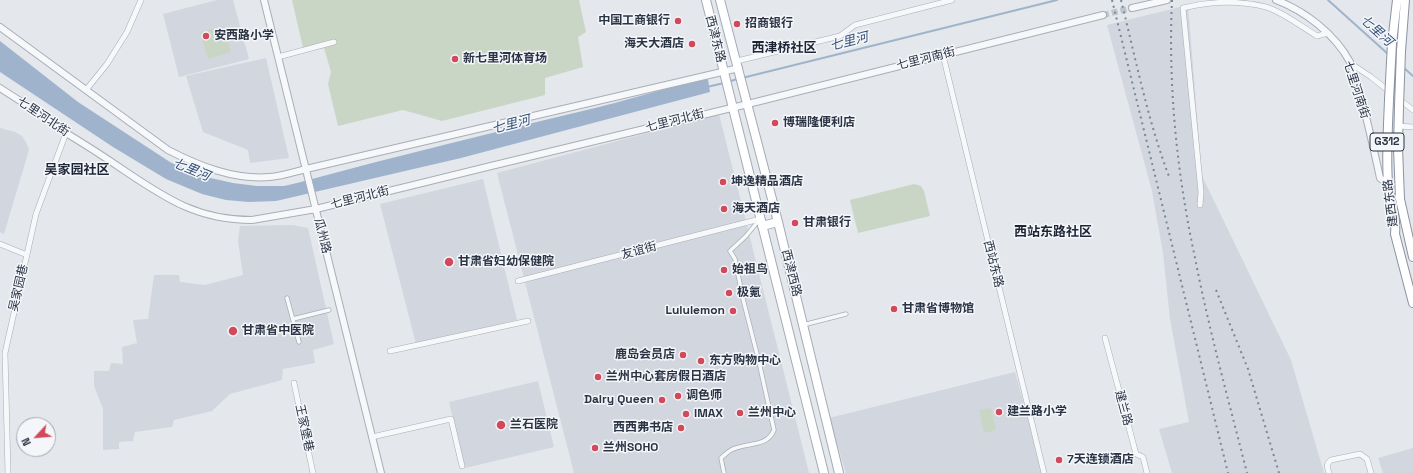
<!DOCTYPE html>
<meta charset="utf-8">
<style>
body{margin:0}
#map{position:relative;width:1413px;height:473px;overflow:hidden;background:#e4e7ec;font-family:"Space Grotesk",sans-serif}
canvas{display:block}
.north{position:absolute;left:16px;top:417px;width:40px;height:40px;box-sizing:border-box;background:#f4f6f9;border:1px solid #a4a8b1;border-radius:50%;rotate:244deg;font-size:11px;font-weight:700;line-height:16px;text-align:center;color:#2b3445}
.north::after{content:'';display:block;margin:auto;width:14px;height:18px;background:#d1495b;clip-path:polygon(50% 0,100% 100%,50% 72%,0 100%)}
</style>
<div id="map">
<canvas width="1413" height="473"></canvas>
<div class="north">N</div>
</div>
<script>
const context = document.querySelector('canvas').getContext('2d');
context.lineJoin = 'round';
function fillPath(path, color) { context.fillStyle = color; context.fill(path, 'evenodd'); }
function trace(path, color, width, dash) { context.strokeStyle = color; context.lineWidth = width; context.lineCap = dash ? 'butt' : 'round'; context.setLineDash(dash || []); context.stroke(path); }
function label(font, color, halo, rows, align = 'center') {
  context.font = font + ' "Space Grotesk","Noto Sans SC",sans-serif'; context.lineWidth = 3; context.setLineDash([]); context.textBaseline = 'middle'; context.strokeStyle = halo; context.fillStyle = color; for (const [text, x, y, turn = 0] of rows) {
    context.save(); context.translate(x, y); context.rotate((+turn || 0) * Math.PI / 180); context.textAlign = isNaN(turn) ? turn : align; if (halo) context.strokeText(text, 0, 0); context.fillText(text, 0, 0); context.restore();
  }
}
const built = new Path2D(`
 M217 0H233L249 59 179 77 163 14Z
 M1188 5 1202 176 1291 360 1324 473H1172L1159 429 1189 422 1170 319 1163 253 1152 191 1107 25Z
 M266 58 289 158 250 163 248 150 203 132 186 76Z
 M719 114 809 473H574L497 173Z
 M0 128 15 132 22 136 26 142 29 150 4 234 0 232Z
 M483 179 517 320 416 344 380 204Z
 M293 225 308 228 334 344 313 350 315 363 283 369 282 380 230 394 212 411 174 420 172 427 135 432 133 441 119 442V449L103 450V409L94 386V371H109L111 363 123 364 122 347 137 343 133 320 148 319 154 275H179L180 282 205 285 243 275 238 241 240 226Z
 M1015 372 1043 473H846L829 418Z
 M538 381 554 447 465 468 449 402Z
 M1413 448V473H1383L1378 458Z`);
const green = new Path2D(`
 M292 0H579L586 32 578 37 583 67 545 78V95L442 121 403 110 338 126 328 84 331 72 324 48 304 52Z
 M224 26 231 52 208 59 200 32Z
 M914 184 921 186 924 191 930 216 858 233 850 200Z
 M991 408 996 430 984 433 979 410Z`);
const water = new Path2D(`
 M0 41 78 102 170 162 197 175 233 183 257 186H284L297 183C397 156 498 131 599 107 636 98 671 86 708 79L710 92 461 158 276 201 249 202 226 200 202 194 166 179 113 147 0 72Z`);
const stream = new Path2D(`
 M1328 0 1388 54
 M1403 67 1413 76
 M742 78 1057 0
 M728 82 737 79
 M707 87 724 83`);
const tertiaryTunnel = new Path2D(`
 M1103 15 1132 8`);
const pedestrian = new Path2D(`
 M287 298 299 342
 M293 319 329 310
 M803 325 846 314
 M724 473 721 458C724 456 727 452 731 450 745 442 767 448 774 430L759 362 743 299 735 259 730 251 746 236 760 219`);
const minor = new Path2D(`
 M943 55 1044 473
 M278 57 334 42
 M737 61 840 36 855 25 952 0
 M1350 63 1371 77 1413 110
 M86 90 107 64 127 32 141 0
 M1399 126 1413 127
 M1200 205 1201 192 1183 8C1211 1 1238 0 1266 7 1283 12 1302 27 1317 36L1328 33
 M0 244 27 255
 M518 281 760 219
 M1105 338 1136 454 1143 457 1147 473
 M390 351 528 321
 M294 383 313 473
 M372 437 451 419 462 466
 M8 473 5 353 36 214 66 133
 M1329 473C1327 467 1326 464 1331 460L1360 454 1367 459 1371 473`);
const tertiary = new Path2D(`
 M264 0 381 473
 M1276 0C1305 11 1335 34 1350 62 1355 72 1357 84 1360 94 1368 122 1374 150 1380 178L1388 184
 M1132 8 1167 0
 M0 27 168 150C199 166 234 180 270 177 282 176 294 172 306 169L739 68
 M0 88 53 122 66 133C86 145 106 158 125 171 168 200 199 220 252 220L316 209 491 166 748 104 1103 15`);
const primary = new Path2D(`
 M706 0 824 473
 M720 0 778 222 839 473
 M762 226 778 222`);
const trunk = new Path2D(`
 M1392 43 1397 0
 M1401 51 1405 0
 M1389 100C1388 127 1386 155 1388 183 1390 200 1397 216 1395 234L1413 303
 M1399 106 1398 148 1400 199 1413 257`);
const rail = new Path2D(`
 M1112 0 1228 473
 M1121 0C1136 60 1148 122 1170 179
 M1172 0C1168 87 1177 174 1195 258 1209 330 1229 402 1247 473
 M1216 290 1248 369 1279 473`);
const trunkBridge = new Path2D(`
 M1389 100 1392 43
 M1399 106 1401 51`);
const markers = [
 [678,21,4,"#d1495b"],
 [737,24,4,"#d1495b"],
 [206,36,4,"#d1495b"],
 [692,44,4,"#d1495b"],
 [455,59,4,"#d1495b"],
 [775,123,4,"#d1495b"],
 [723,182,4,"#d1495b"],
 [724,209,4,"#d1495b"],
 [795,223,4,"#d1495b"],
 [449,262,5,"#d1495b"],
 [724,270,4,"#d1495b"],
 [729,293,4,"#d1495b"],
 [894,309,4,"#d1495b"],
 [733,311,4,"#d1495b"],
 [233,331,5,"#d1495b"],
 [683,355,4,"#d1495b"],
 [701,361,4,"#d1495b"],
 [598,377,4,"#d1495b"],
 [678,396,4,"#d1495b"],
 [662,400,4,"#d1495b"],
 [999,412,4,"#d1495b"],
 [740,413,4,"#d1495b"],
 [686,414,4,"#d1495b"],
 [501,425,5,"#d1495b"],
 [681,428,4,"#d1495b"],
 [595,448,4,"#d1495b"],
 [1059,460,4,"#d1495b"]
];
const shields = [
 [1387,142,34]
];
const shieldNames = [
 ["G312",1387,142]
];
const poiNames = [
 ["中国工商银行",670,21,"right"],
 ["招商银行",745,24],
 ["安西路小学",214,36],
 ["海天大酒店",684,44,"right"],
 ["新七里河体育场",463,59],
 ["博瑞隆便利店",783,123],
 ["坤逸精品酒店",731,182],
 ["海天酒店",732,209],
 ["甘肃银行",803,223],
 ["甘肃省妇幼保健院",458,262],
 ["始祖鸟",732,270],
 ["极氪",737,293],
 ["甘肃省博物馆",902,309],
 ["Lululemon",725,311,"right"],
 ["甘肃省中医院",242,331],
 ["鹿岛会员店",675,355,"right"],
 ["东方购物中心",709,361],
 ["兰州中心套房假日酒店",606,377],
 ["调色师",686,396],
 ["Dairy Queen",654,400,"right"],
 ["建兰路小学",1007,412],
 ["兰州中心",748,413],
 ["IMAX",694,414],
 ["兰石医院",510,425],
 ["西西弗书店",673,428,"right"],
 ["兰州SOHO",603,448],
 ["7天连锁酒店",1067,460]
];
const streetNames = [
 ["西津东路",715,39,76],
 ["七里河南街",926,59,-14],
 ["七里河南街",1356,90,72],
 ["七里河北街",43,117,34],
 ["七里河北街",675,121,-14],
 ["七里河北街",360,198,-14],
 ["建西东路",1391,203,-97],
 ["瓜州路",322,236,76],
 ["友谊街",639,251,-15],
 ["西站东路",993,264,76],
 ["西津西路",791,273,76],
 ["吴家园巷",19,288,-77],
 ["建兰路",1123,408,75],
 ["王家堡巷",304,428,78]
];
const waterNames = [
 ["七里河",1376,31,42],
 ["七里河",849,42,-14],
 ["七里河",511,125,-14],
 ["七里河",191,170,22]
];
const neighbourhoodNames = [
 ["西津桥社区",784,48],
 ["吴家园社区",77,170],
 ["西站东路社区",1053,232]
];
fillPath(built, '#d2d6de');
fillPath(green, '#c9d6c5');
fillPath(water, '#9fb4cc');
trace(stream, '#9fb4cc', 2);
trace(tertiaryTunnel, '#bfc3cb', 6, [6, 3]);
trace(pedestrian, '#a9aeb7', 5);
trace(minor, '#a9aeb7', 6);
trace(tertiary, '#a9aeb7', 8);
trace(primary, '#a3abb8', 10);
trace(trunk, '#8b94a3', 10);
trace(pedestrian, '#f7f8fa', 3.5);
trace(minor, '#f7f8fa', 5);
trace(tertiary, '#f7f8fa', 6);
trace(primary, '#fff', 8);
trace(trunk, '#fff', 8);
trace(rail, '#7d8696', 2, [2, 4]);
trace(trunkBridge, '#8b94a3', 10, []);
trace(trunkBridge, '#fff', 8);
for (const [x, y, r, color] of markers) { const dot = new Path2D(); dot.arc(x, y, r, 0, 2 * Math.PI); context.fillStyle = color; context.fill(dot); trace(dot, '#f4f6f9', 1.5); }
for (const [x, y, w] of shields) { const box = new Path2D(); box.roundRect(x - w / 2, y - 9, w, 18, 3); context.fillStyle = '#f4f6f9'; context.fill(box); trace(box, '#2b3445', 1); }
label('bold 11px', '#2b3445', null, shieldNames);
label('bold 12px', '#2b3445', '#f4f6f9', poiNames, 'left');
label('12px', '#2b3445', '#f4f6f9', streetNames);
label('italic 13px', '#34527a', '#f4f6f9', waterNames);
label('bold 13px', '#1d2536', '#f4f6f9', neighbourhoodNames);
</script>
